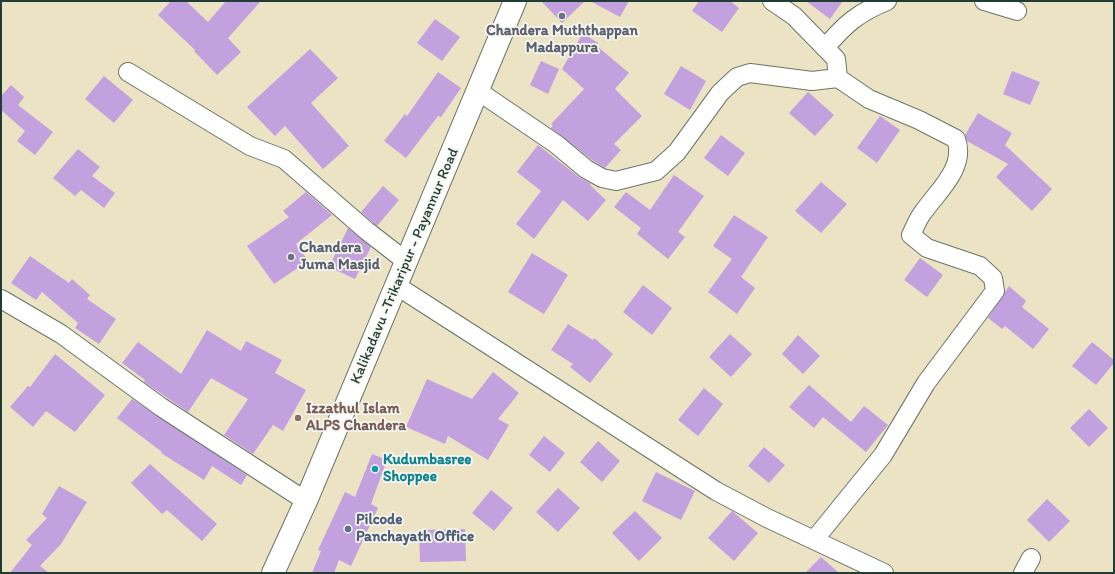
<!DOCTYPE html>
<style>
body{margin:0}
#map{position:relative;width:1115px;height:574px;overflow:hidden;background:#ece3c5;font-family:Itim,sans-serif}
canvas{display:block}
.frame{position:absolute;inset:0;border:2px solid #1f3d34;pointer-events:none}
</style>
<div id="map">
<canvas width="1115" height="574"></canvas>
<div class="frame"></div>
</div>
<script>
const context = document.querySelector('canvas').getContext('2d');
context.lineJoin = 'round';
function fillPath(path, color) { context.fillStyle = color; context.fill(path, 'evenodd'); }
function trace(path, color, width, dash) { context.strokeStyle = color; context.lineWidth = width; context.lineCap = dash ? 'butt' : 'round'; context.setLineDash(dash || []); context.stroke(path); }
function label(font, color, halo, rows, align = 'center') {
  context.font = font + ' Itim,sans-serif'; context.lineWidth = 3.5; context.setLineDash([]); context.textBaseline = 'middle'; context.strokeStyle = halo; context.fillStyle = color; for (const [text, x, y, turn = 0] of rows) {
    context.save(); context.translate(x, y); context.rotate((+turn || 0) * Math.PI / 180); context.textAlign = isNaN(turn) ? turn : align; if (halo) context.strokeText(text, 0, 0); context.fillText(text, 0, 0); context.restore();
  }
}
const building = new Path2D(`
 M171 1H186L208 22 226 1H261L228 38 241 52 217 75 194 51 195 50 158 15Z
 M541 1H585L562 23Z
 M590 1H629L620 17Z
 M699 1H730L739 8 722 32 692 11Z
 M806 1H843L830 19Z
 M435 19 460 37 442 61 417 43Z
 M583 33 598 43 597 46 629 73 615 89 642 116 614 144 621 150 605 168 592 160 551 128 553 125 551 124 584 89 562 69Z
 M310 49 338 78 311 103 349 146 323 169 285 126 275 136 247 107Z
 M541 61 559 69 548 94 530 85Z
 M681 66 706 81 690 110 664 94Z
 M1012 71 1040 82 1030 105 1003 94Z
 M438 72 461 88 441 117 438 116 406 158 384 141 405 114 407 116Z
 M104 76 133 100 114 123 85 99Z
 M11 85 24 97 18 105 53 132 35 155 17 141 25 131 1 110V96Z
 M808 92 834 115 815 136 789 113Z
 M978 113 1012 133 1005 145 1052 189 1032 211 996 177 1008 164 967 141 965 135Z
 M880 116 900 130 877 163 857 148Z
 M721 135 745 153 728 176 704 158Z
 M538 145 579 177 591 184 590 185 606 200 588 221 563 200 534 239 516 224 541 191 517 172Z
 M78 149 100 167 92 176 115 193 104 208 81 190 75 196 53 178Z
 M674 175 704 196 678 232 685 237 668 259 637 234 641 228 614 207 626 192 650 210Z
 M821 182 847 204 821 233 795 211Z
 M383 186 399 200 377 226 361 212Z
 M306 192 332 215 296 244 308 261 274 284 247 246 289 217 283 211Z
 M734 215 768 237 741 277 755 288 737 314 708 292 732 259 713 246Z
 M348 228 371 247 355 279 329 267Z
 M532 253 568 275 544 314 508 292Z
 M30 256 69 283 72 279 90 295 87 299 116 319 99 344 75 328 78 323 42 292 36 300 11 283Z
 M920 258 943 275 927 297 904 280Z
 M643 285 672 308 652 335 623 312Z
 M1009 286 1026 301 1022 307 1049 329 1033 349 1005 326 1002 329 988 318Z
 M568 324 593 340 594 338 613 354 590 383 570 367 573 364 551 350Z
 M207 330 241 351 246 341 282 360 275 373 306 390 283 431 273 425 253 454 224 435 248 399 211 378 188 412 144 382 145 380 122 363 138 342 181 374Z
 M730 334 752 354 731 377 709 357Z
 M798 335 820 356 803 374 782 354Z
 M1092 342 1114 360V363L1096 385 1072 366Z
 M55 354 105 395 75 432 46 411 33 427 10 407 28 386 30 387Z
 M493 372 519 393 498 419 509 425 488 460 448 436 445 444 406 427 427 379 472 399Z
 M809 385 851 422 864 406 888 425 866 452 823 417 814 428 789 407Z
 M704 388 723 404 698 436 678 420Z
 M132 399 247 475 241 485 212 466 204 480 161 453 162 452 117 418Z
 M1089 409 1108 428 1089 447 1070 428Z
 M544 436 565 453 550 472 529 455Z
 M598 441 620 461 602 482 580 462Z
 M764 447 785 465 769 483 748 466Z
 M372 454 387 460 371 504 378 508 351 566 339 560 334 573H312L321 551 318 550 345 492 355 497Z
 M150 464 217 524 202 541 167 510 162 514 131 483Z
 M656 472 695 491 681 520 642 501Z
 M59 486 87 502 61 544 40 566 49 573H10L32 545 26 540 47 518 42 514Z
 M558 488 580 508 558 532 536 512Z
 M491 490 513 508 494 531 472 513Z
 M1047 499 1070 521 1049 542 1027 520Z
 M635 511 662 538 639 561 612 533Z
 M732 511 758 533 734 561 708 538Z
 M465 529 466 561 420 562 419 530Z
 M821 557 839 573H805Z`);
const street = new Path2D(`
 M772 1 794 16 836 59 838 78
 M984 1 1017 11
 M825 48C844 25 859 12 887 1
 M128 72 250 146 284 159 367 231 407 262
 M478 91 556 144 586 169 602 178 616 181 656 171 677 152 720 93 737 77 750 73 812 81 838 78 869 99 919 120 956 139C966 167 939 190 924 211 918 218 915 227 911 235L927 248 980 266 993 278 995 291 926 383 883 455 814 540
 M397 286 716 491 767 518 884 573
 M1 299 61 334 161 407 306 501
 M1023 573 1031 558`);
const secondary = new Path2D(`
 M273 573 306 501 515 1`);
const markers = [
 [562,16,4,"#6b7280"],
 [291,257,4,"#6b7280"],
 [298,418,4,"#8d6e63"],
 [375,469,4,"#0f9aa8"],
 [348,529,4,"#5c6f8a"]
];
const worshipNames = [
 ["Chandera Muththappan",562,31],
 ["Madappura",562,48],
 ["Chandera",299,248,"left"],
 ["Juma Masjid",299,265,"left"]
];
const streetNames = [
 ["Kalikadavu -Trikaripur - Payannur Road",405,266,-67]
];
const educationNames = [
 ["Izzathul Islam",306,409],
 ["ALPS Chandera",306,426]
];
const cultureNames = [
 ["Kudumbasree",383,460],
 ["Shoppee",383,477]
];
const serviceNames = [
 ["Pilcode",356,520],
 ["Panchayath Office",356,537]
];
fillPath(building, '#c3a1df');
trace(street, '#677767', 20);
trace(secondary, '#677767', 24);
trace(street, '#fff', 18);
trace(secondary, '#fff', 22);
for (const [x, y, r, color] of markers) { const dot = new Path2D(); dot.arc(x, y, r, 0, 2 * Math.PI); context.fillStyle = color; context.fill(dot); trace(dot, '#f6f6f2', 1.5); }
label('bold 15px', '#5b616d', '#f6f6f2', worshipNames);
label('15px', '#1f3d34', '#f6f6f2', streetNames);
label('bold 15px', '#785e54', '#f6f6f2', educationNames, 'left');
label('bold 15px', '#0d838f', '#f6f6f2', cultureNames, 'left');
label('bold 15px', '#4e5e75', '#f6f6f2', serviceNames, 'left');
</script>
